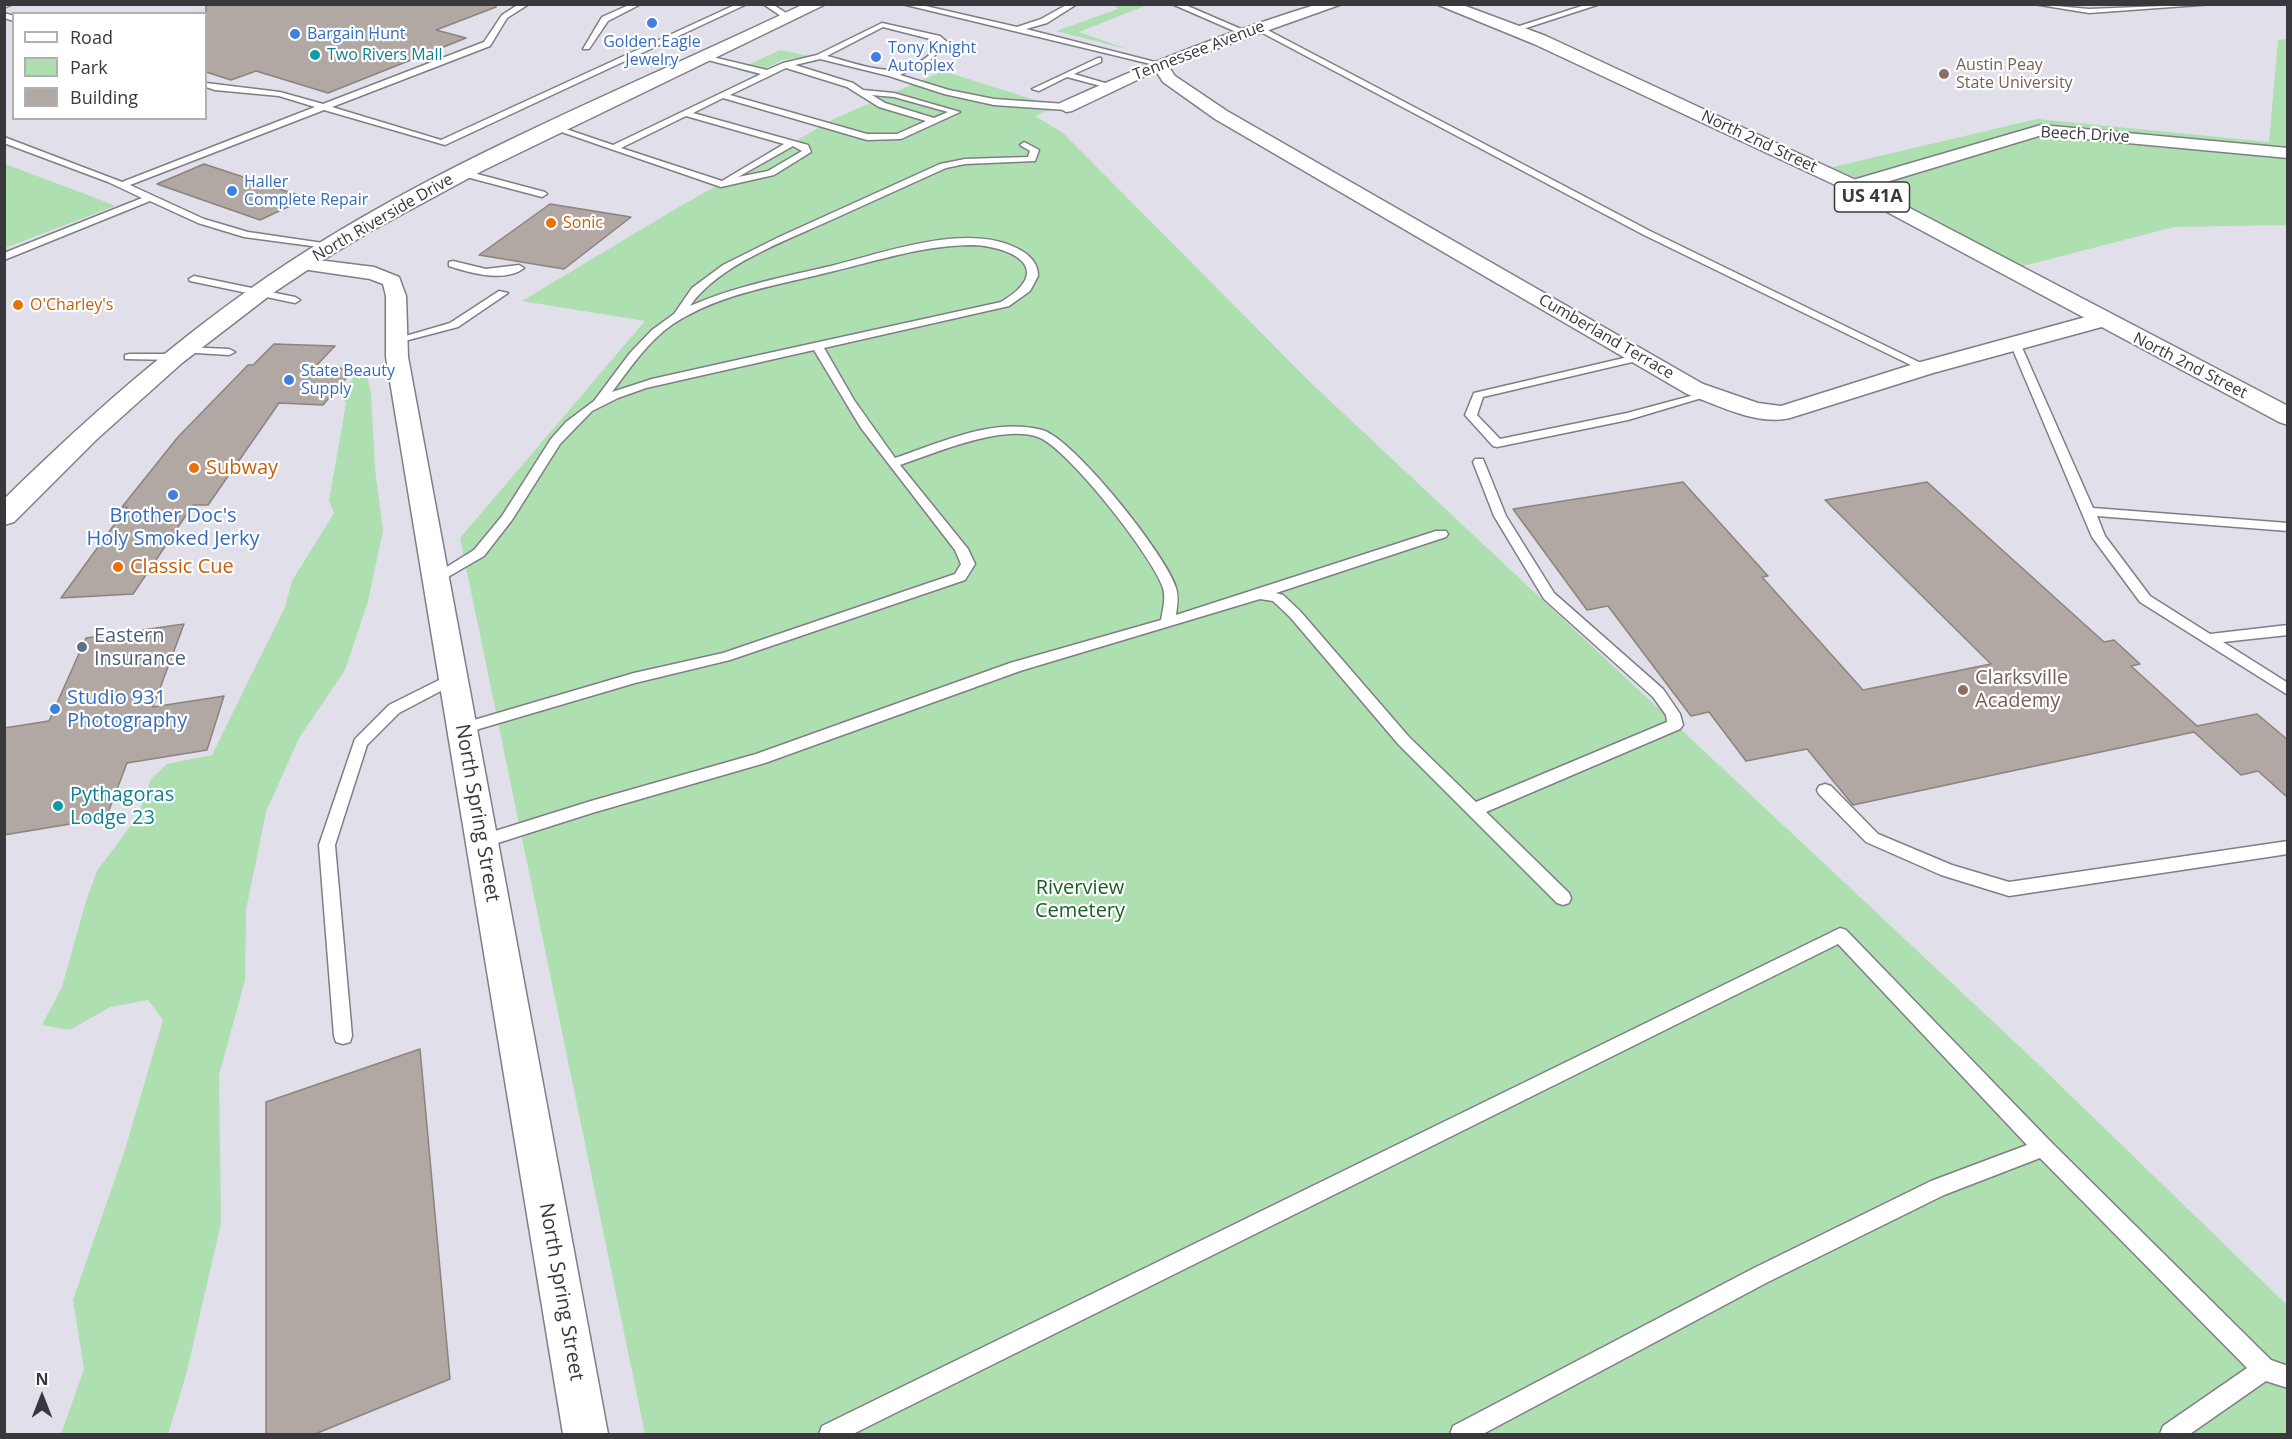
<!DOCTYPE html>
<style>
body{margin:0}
#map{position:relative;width:2292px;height:1439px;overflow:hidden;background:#e1dfe9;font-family:"Open Sans",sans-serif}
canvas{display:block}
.frame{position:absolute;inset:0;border:6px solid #39383c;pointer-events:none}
.legend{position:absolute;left:12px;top:12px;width:195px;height:108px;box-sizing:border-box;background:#fff;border:2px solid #b0afb1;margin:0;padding:8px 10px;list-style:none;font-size:18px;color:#39383c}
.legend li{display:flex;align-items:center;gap:12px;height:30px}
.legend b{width:30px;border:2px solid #b0afb1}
.north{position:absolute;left:12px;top:1367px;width:60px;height:60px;-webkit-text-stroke:4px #fff;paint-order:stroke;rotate:0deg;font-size:16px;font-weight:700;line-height:24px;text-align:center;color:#39383c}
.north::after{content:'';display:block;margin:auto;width:21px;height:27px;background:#39383c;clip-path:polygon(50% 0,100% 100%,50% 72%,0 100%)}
</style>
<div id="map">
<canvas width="2292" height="1439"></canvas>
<div class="frame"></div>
<ul class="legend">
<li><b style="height:8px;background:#fff"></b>Road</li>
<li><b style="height:16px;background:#aedfb0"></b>Park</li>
<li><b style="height:16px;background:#b1a7a3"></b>Building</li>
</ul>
<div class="north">N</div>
</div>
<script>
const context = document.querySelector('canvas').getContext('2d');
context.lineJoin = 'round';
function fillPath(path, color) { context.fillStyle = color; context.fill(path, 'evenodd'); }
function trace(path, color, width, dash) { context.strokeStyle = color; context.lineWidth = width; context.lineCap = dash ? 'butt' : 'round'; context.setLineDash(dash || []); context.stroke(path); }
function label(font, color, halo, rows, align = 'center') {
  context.font = font + ' "Open Sans",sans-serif'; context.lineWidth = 4.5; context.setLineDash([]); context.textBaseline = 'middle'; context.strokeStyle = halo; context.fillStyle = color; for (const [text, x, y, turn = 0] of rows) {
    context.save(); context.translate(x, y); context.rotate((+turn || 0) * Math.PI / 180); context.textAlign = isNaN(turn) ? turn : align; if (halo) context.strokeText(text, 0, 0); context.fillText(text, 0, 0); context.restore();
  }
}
const green = new Path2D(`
 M1115 5H1147L1079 32 1127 49 1056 31 1118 9Z
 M2287 39V225L2174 227 2000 272 1816 171 2037 119 2269 142 2278 40Z
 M780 50 809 56 781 60 765 69 766 73 771 77 768 78 737 70Z
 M943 71 1057 107 1035 116 1063 133 1312 384 2035 1061 2287 1305V1434H645L460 538 645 321 522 301 672 211 836 118Z
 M5 164 101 200 115 206 5 248Z
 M366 369 371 394 375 469 383 531 368 601 345 670 299 738 266 812 246 910 245 980 219 1075 221 1223 186 1375 168 1434H61L84 1369 73 1300 124 1153 163 1020 148 1000 110 1007 70 1030 42 1025 62 987 86 901 97 871 138 816 151 779 167 764 212 755 285 607 292 581 334 513 329 501 346 403 341 396C347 385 354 374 366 369Z`);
const building = new Path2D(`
 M206 4H496V7L436 30 466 38 328 93 256 71 231 80 206 72Z
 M204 164 307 198 260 220 157 184Z
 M550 204 631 217 564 269 479 255Z
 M274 344 335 346 315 367 354 369 323 405 279 403 208 505H193L133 594 61 598 127 507H122L178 437 248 365H253Z
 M1683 482 1768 576 1762 577 1863 690 1991 664 1825 500 1927 482 2104 642 2114 640 2140 664 2131 666 2197 726 2257 714 2288 740V798L2258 771 2241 775 2194 732 1853 805 1807 749 1746 761 1709 712 1691 716 1608 606 1587 610 1513 509Z
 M184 624 153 707 224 696 207 750 127 763 106 818 4 835V728L49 721 86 638Z
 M420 1049 450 1379 315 1434H266V1102Z`);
const service = new Path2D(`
 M4 4H13L4 8Z
 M519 4H529L507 18 490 46 332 107 441 140 737 4H747L445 145 324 110 130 185 204 219 248 232 330 244 334 245V249L244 237 198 223 150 201 4 260V253L142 198 108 182 4 143V137L122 182 315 107 279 96 215 90 206 87V83L280 92 323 104 484 42 502 15Z
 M631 4H641L608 21 589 49H583L602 17Z
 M763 4H772L794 18 787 20Z
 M902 4H917L1017 27 1041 19 1068 4H1077L1047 23 1026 29 1163 64 1159 66Z
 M1172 4H1183L1248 32 1241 34Z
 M1588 4H1600L1517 31 1510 29Z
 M2034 4 2089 9 2213 4 2089 13Z
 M4 13 14 16V21L4 18Z
 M882 23 940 36 948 43 930 60 900 75 949 90 994 99 1066 104 1070 107 1066 110 994 105 944 94 889 76 820 59 795 65 853 83 863 90 894 93 960 112 901 139 867 140 723 98 693 113 808 145 811 152 774 175 721 187 550 128 557 126 613 145 761 74 704 59V55L767 70 783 63 817 55ZM883 27 934 40 940 44C905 86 871 67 827 56ZM786 68 847 87 879 107 926 121 897 134H867L730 95ZM872 95 894 97 948 112 934 118 885 103ZM686 116 784 144 722 181 621 148ZM793 146 802 151 768 171 738 177Z
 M1258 25 1650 231 1931 368 1925 371 1921 370 1644 235 1255 29Z
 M1098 58H1101V62L1074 74 1112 85V89L1067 77 1039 91 1032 89Z
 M1024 142 1039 150 1035 161 965 164 946 168C907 186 868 203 829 221 785 241 718 265 690 306 735 286 784 277 831 266 884 253 971 220 1022 251 1032 257 1038 265 1038 276L1030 291 1009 306 824 348 854 400 895 458C940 443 993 417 1042 430 1073 438 1167 556 1176 588 1179 597 1177 607 1176 615L1436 531H1446L1448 534 1446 537 1276 593 1283 595 1300 611 1409 737 1476 802 1667 722 1666 715 1653 697 1544 599 1494 516 1473 462 1475 459H1483L1506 516 1554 593 1663 689 1680 714 1683 725 1680 729 1486 812 1569 893 1571 898 1569 903 1563 905 1557 903 1399 745 1290 617 1273 601 1260 599 1020 671 765 763 592 813 482 848 476 847 474 842 476 837 591 801 756 754 1010 663 1161 620C1163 609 1166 598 1163 588 1153 557 1067 447 1038 437 1002 424 935 453 900 465L968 549 975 564 965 580 730 660 635 683 462 734 454 729 457 725 634 673 723 653 955 574 961 564 955 550 861 428 814 350 646 388 618 398 592 411 560 444 512 520 484 556 441 581 436 582 429 578 474 550 502 516 551 439 566 422 594 401 630 353 652 330 674 314 692 288 723 265 779 237 940 164 965 159 1028 157 1030 151 1020 145ZM973 245C1015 247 1055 270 1001 302L737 360 652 379 612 392C630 368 648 341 673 324 720 293 780 285 834 271 880 260 925 245 973 245Z
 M462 170 545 192 547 194 542 197 459 175 457 173Z
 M453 261 486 269 519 265 524 268C505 283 470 273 449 266V262Z
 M194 276 295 297 300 300 295 303 190 281 189 279Z
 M499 291 508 293 458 327 397 343 392 340 450 323Z
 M2015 340 2020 343 2093 508 2288 523V531L2097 516 2105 536 2150 596 2210 634 2288 625V635L2223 642 2288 683V695L2140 602 2092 537 2010 343Z
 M184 347 229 349 235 352 229 355 180 352 178 350Z
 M129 354H175L181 357 175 360 125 359V355Z
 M1641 354 1647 357 1645 359 1483 397 1477 415 1500 439 1627 413 1709 391 1715 394 1628 420 1497 447 1493 446 1465 415 1474 393Z
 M453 673 460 678 458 682 399 713 367 745 335 845 352 1036 350 1042 343 1044 336 1042 334 1036 319 845 355 739 389 705Z
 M1825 784 1831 786 1878 834 1952 865 2009 882 2288 841V854L2009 896 1941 875 1866 842 1819 794 1817 790 1819 786Z
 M1840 928 1846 930 2050 1141 2271 1360 2288 1366V1388L2266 1381 2190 1434H2160L2163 1426 2247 1368 2040 1158 1944 1195 1766 1283 1483 1434H1450L1453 1426 1752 1269 1931 1181 2027 1145 1838 944 853 1434H819L822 1426Z`);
const minor = new Path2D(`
 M1318 4H1342L1168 66 1175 76 1227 111 1703 384 1758 403 1781 406 1917 363 2093 315H2109L2112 320 2109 325 1933 373 1790 418C1757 426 1718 405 1687 394L1215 119 1163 82 1156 71 1072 111 1066 112 1058 107 1060 103C1144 65 1229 31 1318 4Z
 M2041 125 2288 148V158L2042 135 1860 190 1853 192 1844 186 1846 182Z
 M302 258 374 267 399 277 406 296 408 357 608 1434H563L386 357V296L383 284 370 279 295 268 292 264 295 260Z`);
const primary = new Path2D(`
 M1436 4H1460L1546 36 1860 182 2288 406V425L2279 422 1846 190 1534 44Z`);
const trunk = new Path2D(`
 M804 4H826L482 171 371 231 321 261 273 293 182 363 96 440 14 522 4 525V499C97 408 195 322 305 252 462 152 637 84 804 4Z`);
const markers = [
 [652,23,6,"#3f7fe0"],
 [295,34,6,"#3f7fe0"],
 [315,55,6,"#0f9aa8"],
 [876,57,6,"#3f7fe0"],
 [1944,74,6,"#8d6e63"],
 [232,191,6,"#3f7fe0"],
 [551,223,6,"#e8710a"],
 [18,305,6,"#e8710a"],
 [289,380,6,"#3f7fe0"],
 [194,468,6,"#e8710a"],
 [173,495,6,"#3f7fe0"],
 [118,567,6,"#e8710a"],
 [82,647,6,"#5c6f8a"],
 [1963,690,6,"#8d6e63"],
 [55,709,6,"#3f7fe0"],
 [58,806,6,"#0f9aa8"]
];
const farShopnames = [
 ["Bargain Hunt",307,34],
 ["Golden Eagle",652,42,"center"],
 ["Jewelry",652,60,"center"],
 ["Tony Knight",888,48],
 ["Autoplex",888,66],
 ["Haller",244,182],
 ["Complete Repair",244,200],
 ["State Beauty",301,371],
 ["Supply",301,389]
];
const farStreetnames = [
 ["Tennessee Avenue",1199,51,-21],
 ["Beech Drive",2085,135,3],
 ["North 2nd Street",1759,142,25],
 ["North Riverside Drive",383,218,-30],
 ["Cumberland Terrace",1606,337,30],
 ["North 2nd Street",2190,366,27]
];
const farCulturenames = [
 ["Two Rivers Mall",327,55]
];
const farEducationnames = [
 ["Austin Peay",1956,65],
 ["State University",1956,83]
];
const farFoodnames = [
 ["Sonic",563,223],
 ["O'Charley's",30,305]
];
const shields = [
 [1872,197,75]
];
const shieldNames = [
 ["US 41A",1872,197]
];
const foodNames = [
 ["Subway",206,468],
 ["Classic Cue",130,567]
];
const shopNames = [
 ["Brother Doc's",173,516],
 ["Holy Smoked Jerky",173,539],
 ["Studio 931",67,698,"left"],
 ["Photography",67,721,"left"]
];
const serviceNames = [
 ["Eastern",94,636],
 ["Insurance",94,659]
];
const educationNames = [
 ["Clarksville",1975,678],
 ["Academy",1975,701]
];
const cultureNames = [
 ["Pythagoras",70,795],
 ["Lodge 23",70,818]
];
const streetNames = [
 ["North Spring Street",477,813,80],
 ["North Spring Street",561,1292,80]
];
const parkNames = [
 ["Riverview",1080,888],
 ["Cemetery",1080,911]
];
fillPath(green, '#aedfb0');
fillPath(building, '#b1a7a3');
trace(building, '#8c837f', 1.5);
trace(service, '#7f7d86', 3);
trace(minor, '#7f7d86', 3);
trace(primary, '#7f7d86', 3);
trace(trunk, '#7f7d86', 3);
fillPath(service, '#fff');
fillPath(minor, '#fff');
fillPath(primary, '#fff');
fillPath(trunk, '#fff');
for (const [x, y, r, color] of markers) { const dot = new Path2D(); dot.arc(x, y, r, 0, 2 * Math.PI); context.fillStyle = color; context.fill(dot); trace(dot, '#fff', 2); }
label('16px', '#366cbe', '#fff', farShopnames, 'left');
label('16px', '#39383c', '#fff', farStreetnames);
label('16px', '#0d838f', '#fff', farCulturenames, 'left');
label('16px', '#785e54', '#fff', farEducationnames, 'left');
label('16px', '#c56008', '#fff', farFoodnames, 'left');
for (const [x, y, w] of shields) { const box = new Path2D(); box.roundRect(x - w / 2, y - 15, w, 30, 4.5); context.fillStyle = '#fff'; context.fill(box); trace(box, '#39383c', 1.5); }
label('bold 18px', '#39383c', null, shieldNames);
label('20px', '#c56008', '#fff', foodNames, 'left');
label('20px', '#366cbe', '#fff', shopNames);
label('20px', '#4e5e75', '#fff', serviceNames, 'left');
label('20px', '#785e54', '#fff', educationNames, 'left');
label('20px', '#0d838f', '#fff', cultureNames, 'left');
label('20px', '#39383c', '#fff', streetNames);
label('20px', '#186024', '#fff', parkNames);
</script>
